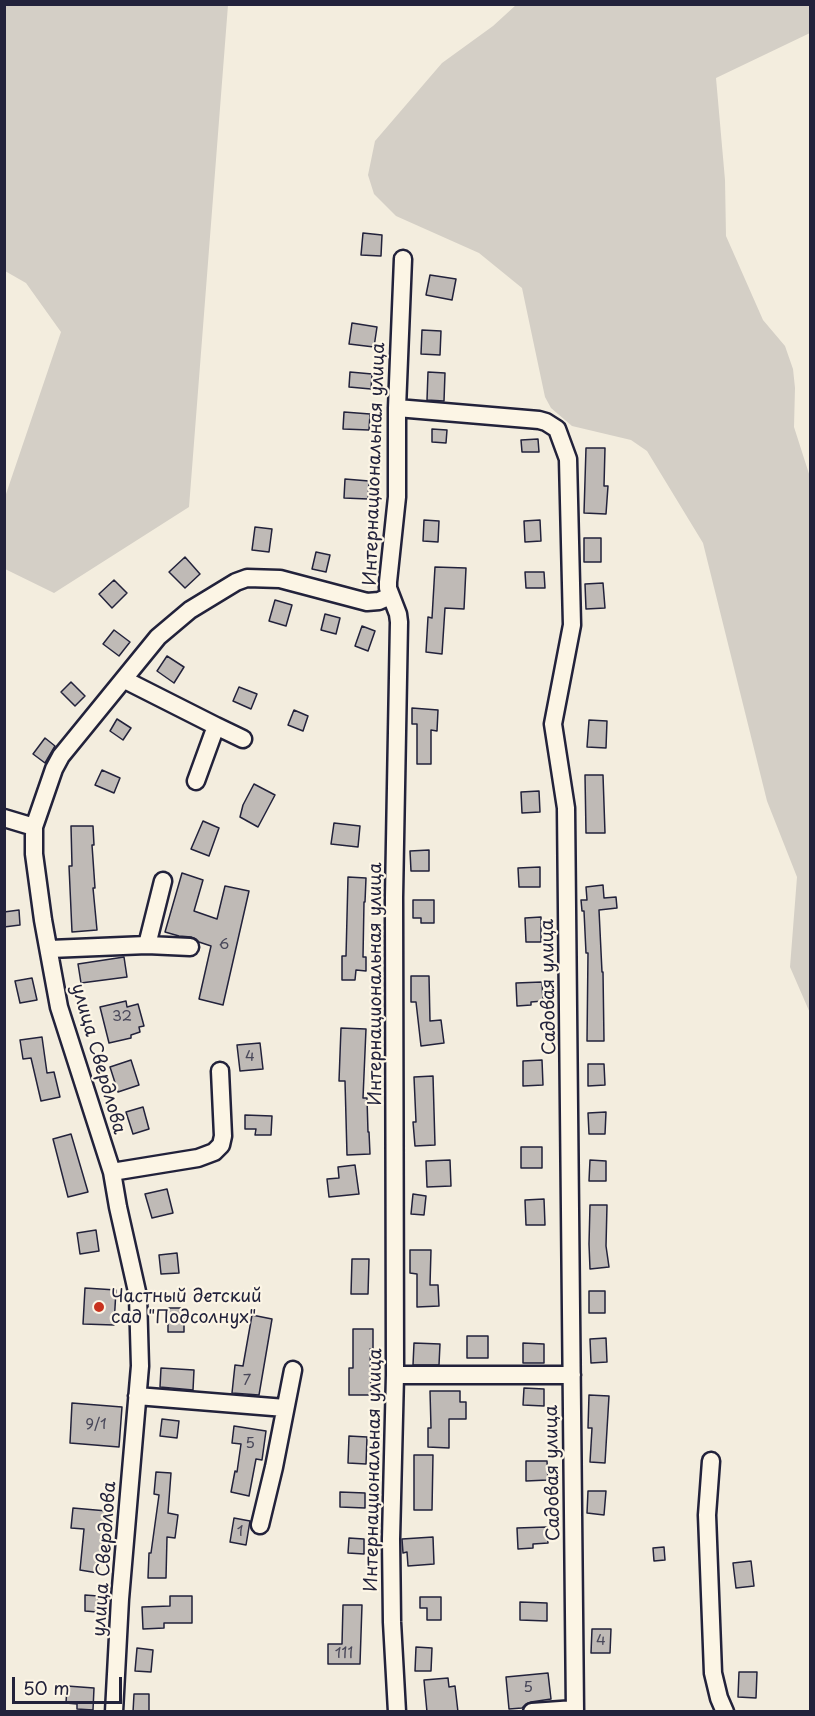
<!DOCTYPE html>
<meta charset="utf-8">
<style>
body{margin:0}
#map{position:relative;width:815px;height:1716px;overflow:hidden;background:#f3edde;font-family:"Playpen Sans",sans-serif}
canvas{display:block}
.frame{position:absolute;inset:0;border:6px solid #22223b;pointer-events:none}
.scale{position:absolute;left:12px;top:1677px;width:110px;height:27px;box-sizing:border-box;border:3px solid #22223b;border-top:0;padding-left:8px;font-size:18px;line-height:21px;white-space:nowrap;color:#22223b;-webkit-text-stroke:4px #fcf5e5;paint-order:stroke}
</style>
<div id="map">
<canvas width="815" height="1716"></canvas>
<div class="frame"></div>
<div class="scale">50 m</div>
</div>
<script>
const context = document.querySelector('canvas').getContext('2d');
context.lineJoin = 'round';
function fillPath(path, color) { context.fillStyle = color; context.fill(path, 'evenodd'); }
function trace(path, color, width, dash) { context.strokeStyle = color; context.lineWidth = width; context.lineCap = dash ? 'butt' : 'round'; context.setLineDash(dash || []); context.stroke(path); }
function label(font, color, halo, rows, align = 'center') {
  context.font = font + ' "Playpen Sans",sans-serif'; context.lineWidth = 4.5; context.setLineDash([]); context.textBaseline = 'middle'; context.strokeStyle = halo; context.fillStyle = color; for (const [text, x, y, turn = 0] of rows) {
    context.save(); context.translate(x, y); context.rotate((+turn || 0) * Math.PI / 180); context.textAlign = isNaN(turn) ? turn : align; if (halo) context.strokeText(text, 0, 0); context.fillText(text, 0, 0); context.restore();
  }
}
const green = new Path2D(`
 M5 4 228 5 189 507 54 593 5 569V497L61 332 26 283 5 271Z
 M516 5H810V33L716 78 725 180 726 236 763 320 785 346 793 369 795 388 794 427 810 477V1013L790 967 797 877 767 801 703 543 647 451 631 440 572 426 551 408 545 397 522 288 479 253 396 216 374 194 368 175 375 141 442 63 493 26Z`);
const building = new Path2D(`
 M363 233 382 235 381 256 361 255Z
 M430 275 456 279 452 300 426 295Z
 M352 323 377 327 374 347 349 344Z
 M422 330 441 331 440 355 421 354Z
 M350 372 372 374 371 389 349 387Z
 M428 372 445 373 444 401 427 400Z
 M344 412 370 414 369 430 343 429Z
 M432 429 447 430 446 443 432 442Z
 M538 439 539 452H522L521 440Z
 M586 448H605L604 486H608L606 514 584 513Z
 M345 479 369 481 368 499 344 498Z
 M424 520 439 521 438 542 423 541Z
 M540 520 541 541 525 542 524 521Z
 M255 527 272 529 269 552 252 550Z
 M584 538H601V562H584Z
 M316 552 330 555 326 572 312 569Z
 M185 557 200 574 185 588 169 572Z
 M435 567 466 568 464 609 445 608 442 654 426 652 428 617 432 618Z
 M525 572H544L545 588H526Z
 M114 580 127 593 112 608 99 594Z
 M603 583 605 608 586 609 585 584Z
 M275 600 292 605 286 626 269 621Z
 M325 614 340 618 336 634 321 630Z
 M362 626 375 631 368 651 355 646Z
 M114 630 130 642 119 656 103 644Z
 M167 656 184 667 174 683 157 671Z
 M71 682 85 696 75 706 61 692Z
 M239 687 257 694 251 709 233 701Z
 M412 708 438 710 437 731 431 730V764H417V724H412Z
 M294 710 308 716 303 731 288 725Z
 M117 719 131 728 123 740 110 731Z
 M589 720 607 721 606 748 587 747Z
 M45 738 55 746 45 763 33 754Z
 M102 770 120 778 114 793 95 785Z
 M585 775H603L605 833H586Z
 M254 784 275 795 258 827 240 817 243 805Z
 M539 791 540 812 522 813 521 792Z
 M203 821 219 828 209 856 191 849Z
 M334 823 360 826 358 847 331 844Z
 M71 826H93L94 845H92L95 888H93L97 930 72 932 69 866H72Z
 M429 850V871H411L410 851Z
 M540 867V887H519L518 868Z
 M182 873 203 880 194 911 217 919 225 886 249 891 223 1005 199 999 211 946 199 942 196 939 191 937 179 936 165 932Z
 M348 877 366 878 365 902H364L363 957H366V971L356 970 355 980H342V956H346Z
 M603 885 604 898 616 897 617 908 599 910 602 972H603L604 1041H587L588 953H586L584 911H582L581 900H587L586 887Z
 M413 900H434V923H421V918H413Z
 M19 910 20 925 4 927V912Z
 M541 917V942H526L525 918Z
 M124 957 127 977 81 983 78 964Z
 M411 976H429L430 1021 441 1020 444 1043 421 1046 416 1002H411Z
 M32 978 37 1000 20 1003 15 981Z
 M542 982 543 1001 531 1002V1005L517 1006 516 983Z
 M126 1001 127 1007 138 1004 144 1026 139 1027 140 1032 131 1035V1038L109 1043 100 1007Z
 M341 1028 366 1029 363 1098H367L368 1132H369L370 1154 347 1155 345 1081H339Z
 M42 1037 47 1073 54 1072 60 1097 41 1101 31 1058 23 1059 20 1040Z
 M260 1043 263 1069 240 1071 237 1045Z
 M131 1060 139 1085 118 1092 110 1067Z
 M542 1060 543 1085 523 1086V1061Z
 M588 1064H604L605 1085 588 1086Z
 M433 1076 435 1145 415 1146 413 1122H416L414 1077Z
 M143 1107 149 1129 133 1134 126 1112Z
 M606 1112 605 1134H589L588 1113Z
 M245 1115 272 1116 271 1135H255L256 1129H245Z
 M71 1134 88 1192 68 1197 53 1139Z
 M521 1147H542V1168H521Z
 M450 1160 451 1186 427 1187 426 1161Z
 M590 1160 606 1161V1181H589Z
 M355 1165 359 1194 329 1197 327 1179 339 1178 338 1167Z
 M167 1189 173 1213 152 1218 145 1194Z
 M413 1194 426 1196 424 1215 411 1214Z
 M544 1199 545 1225H526L525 1200Z
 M590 1205H607L606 1246 609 1267 590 1269 589 1244Z
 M96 1230 99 1251 80 1254 77 1233Z
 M410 1250H431L430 1285H438L439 1306 417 1307V1274L410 1273Z
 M177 1253 179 1273 161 1274 159 1255Z
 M352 1259H369L368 1294H351Z
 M85 1288 116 1290 114 1325 83 1324Z
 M589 1291H605V1313H589Z
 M168 1308H184V1332H168Z
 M252 1315 272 1319 259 1395 232 1393 235 1365 243 1366Z
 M353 1329H373V1349H370L371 1395H349V1368H353Z
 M467 1336H488V1358H467Z
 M606 1338 607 1362 591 1363 590 1339Z
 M414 1343 440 1344 439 1365H413Z
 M523 1343 544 1344V1363H523Z
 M161 1368 194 1370 193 1390 160 1387Z
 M524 1388 544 1389V1406L523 1405Z
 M430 1391H460V1402H466V1419H449V1448L428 1447V1428H431Z
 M589 1395 609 1396 605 1463 590 1462 592 1428H588Z
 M72 1403 122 1407 119 1447 70 1443Z
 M162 1419 179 1421 177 1438 160 1436Z
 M234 1426 266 1431 262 1460 256 1459 249 1496 231 1492 235 1471 237 1472 241 1444 232 1443Z
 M349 1436 367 1437 366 1464 348 1463Z
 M414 1455H433L432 1510H414Z
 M526 1461H547L548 1480 526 1481Z
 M156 1472 171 1473 168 1513 178 1515 175 1538 167 1537 166 1578H148L149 1553H151L159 1495 154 1494Z
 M588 1491H606L604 1515 587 1513Z
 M340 1492 365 1493V1508L340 1507Z
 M73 1508 107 1511 98 1573 80 1570 84 1529 71 1528Z
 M234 1518 250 1521 246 1545 230 1542Z
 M547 1527 548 1543 533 1544V1548L518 1549 517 1528Z
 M433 1537 434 1564 408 1566 407 1552 403 1553 402 1539Z
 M349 1538 364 1539V1554L348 1553Z
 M664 1547 665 1560 654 1561 653 1548Z
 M751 1561 754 1586 736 1588 733 1563Z
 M85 1595 98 1596 97 1612 85 1611Z
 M170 1596H192V1623H164V1628L143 1629 142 1607 170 1606Z
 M420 1597H441V1620H427V1608H420Z
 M520 1602 547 1603V1621L520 1620Z
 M343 1605H362L360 1664H328V1644H342Z
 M592 1629H611L610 1653H591Z
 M416 1647 432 1648 431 1671H415Z
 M137 1648 153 1650 151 1672 135 1671Z
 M739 1672H757L756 1698 738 1697Z
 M548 1673 551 1699 531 1702 526 1704 522 1708 509 1709 506 1677Z
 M448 1678 449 1687 455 1686 458 1712H427L424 1680Z
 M67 1686 94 1688 93 1710 77 1709V1704L66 1703Z
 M134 1694H149V1712H133Z`);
const minor = new Path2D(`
 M397 408 539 420 546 422 557 429 568 459 572 625 553 724 566 808 575 1712
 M125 680 216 726 196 781
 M216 726 243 739
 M4 818 34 827
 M147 945 163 881
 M50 949 147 945 190 947
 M112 1172 198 1158 214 1152 221 1145 223 1136 220 1071
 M395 1375H572
 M137 1396 285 1408
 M711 1461 707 1515 713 1673 719 1698 725 1712
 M260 1525 274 1467 293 1370
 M114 1712 120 1599 140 1366 138 1296 118 1207 112 1172 59 1007 43 920 34 854V827L54 769 61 756 158 637 190 610 236 582 247 578 280 579 367 602 379 601 390 596
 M397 1712 392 1622 391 1539 395 1375 394 897 399 622 398 614 388 588V582L397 497V408L403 259
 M532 1712 575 1709`);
const markers = [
 [99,1307,6,"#c8321e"]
];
const numberNames = [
 ["6",224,945],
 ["32",122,1017],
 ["4",250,1057],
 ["7",247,1381],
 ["9/1",96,1425],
 ["5",250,1444],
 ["1",240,1532],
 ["4",601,1641],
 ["111",344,1654],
 ["5",528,1688]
];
const streetNames = [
 ["Интернациональная улица",375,464,-88],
 ["Интернациональная улица",376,984,-90],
 ["Садовая улица",549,987,-91],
 ["улица Свердлова",98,1059,74],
 ["Интернациональная улица",374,1470,-89],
 ["Садовая улица",553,1473,-91],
 ["улица Свердлова",105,1559,-86]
];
const poiNames = [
 ["Частный детский",111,1297],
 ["сад \"Подсолнух\"",111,1318]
];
fillPath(green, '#d4cfc6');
fillPath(building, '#bfbab6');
trace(building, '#22223b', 1.5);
trace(minor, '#22223b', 21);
trace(minor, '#fcf5e5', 16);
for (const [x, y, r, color] of markers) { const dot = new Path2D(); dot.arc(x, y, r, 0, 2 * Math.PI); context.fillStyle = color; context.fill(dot); trace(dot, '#fcf5e5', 2); }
label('15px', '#49485a', null, numberNames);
label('18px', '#22223b', '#fcf5e5', streetNames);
label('18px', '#22223b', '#fcf5e5', poiNames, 'left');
</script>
